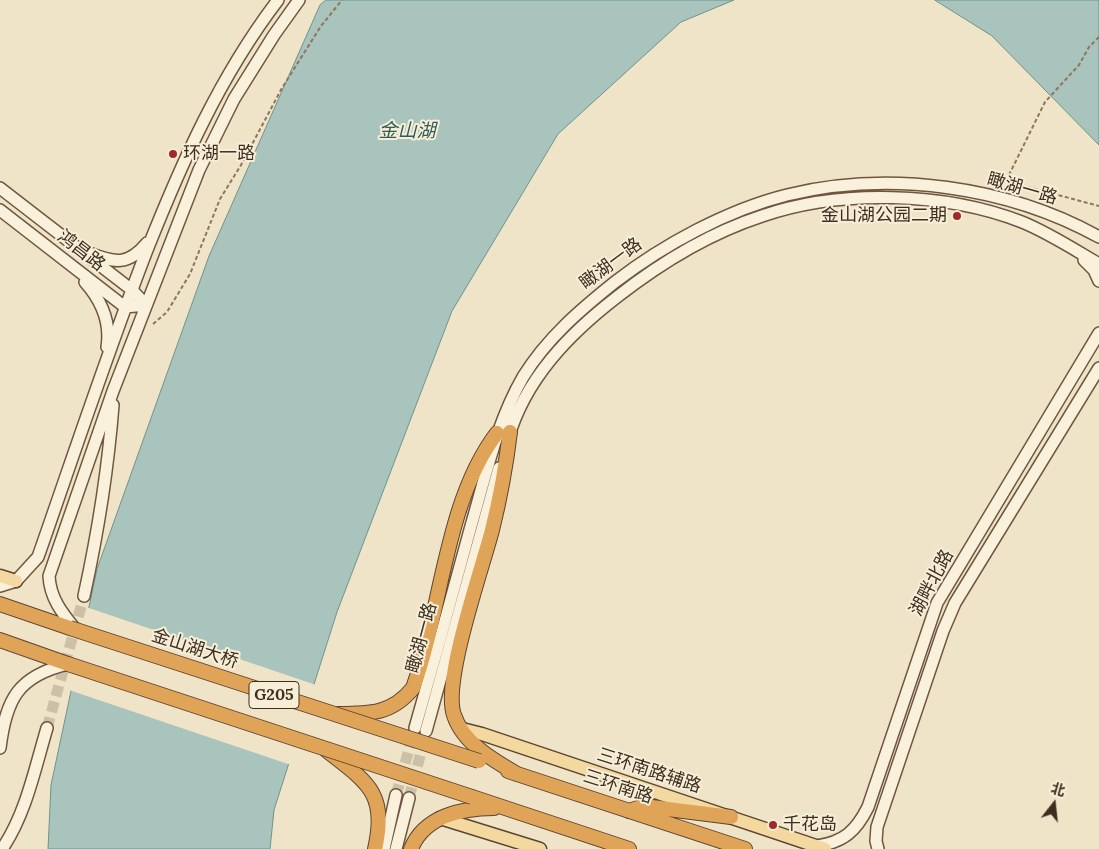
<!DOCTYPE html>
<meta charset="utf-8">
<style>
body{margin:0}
#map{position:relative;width:1099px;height:849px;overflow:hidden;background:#f0e4c8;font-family:Lora,"Noto Sans SC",serif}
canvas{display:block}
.north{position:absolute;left:1029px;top:779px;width:50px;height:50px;-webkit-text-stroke:4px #f7eed8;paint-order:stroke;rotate:16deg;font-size:14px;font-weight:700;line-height:20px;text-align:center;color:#3d2e20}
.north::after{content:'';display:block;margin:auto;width:18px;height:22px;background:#3d2e20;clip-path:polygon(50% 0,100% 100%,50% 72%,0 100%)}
</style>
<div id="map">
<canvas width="1099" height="849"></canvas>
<div class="north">北</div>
</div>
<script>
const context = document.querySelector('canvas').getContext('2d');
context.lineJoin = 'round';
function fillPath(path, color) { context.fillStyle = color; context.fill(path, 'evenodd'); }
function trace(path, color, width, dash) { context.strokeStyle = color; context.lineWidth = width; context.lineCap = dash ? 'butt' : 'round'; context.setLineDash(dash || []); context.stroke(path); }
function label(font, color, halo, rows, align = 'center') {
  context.font = font + ' Lora,"Noto Sans SC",serif'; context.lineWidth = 4; context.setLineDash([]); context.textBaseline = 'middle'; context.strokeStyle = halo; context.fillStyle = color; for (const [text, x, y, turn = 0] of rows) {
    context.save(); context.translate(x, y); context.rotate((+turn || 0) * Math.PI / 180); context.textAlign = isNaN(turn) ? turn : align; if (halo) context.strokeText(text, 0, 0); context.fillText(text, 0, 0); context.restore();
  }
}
const water = new Path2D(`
 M326 0H734L681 22 558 134 452 311 337 612 274 810 270 849H48L51 785 97 569 209 256 320 5Z
 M935 0H1099V145L992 36Z`);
const pier = new Path2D(`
 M86 607 316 685 291 765 69 690Z`);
const secondaryTunnel = new Path2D(`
 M47 728 84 596
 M396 795 414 732
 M409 798 425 737`);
const path = new Path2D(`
 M1099 37 1089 47 1079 65 1045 102 1006 181 1099 206
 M153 324 167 312 190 274 220 199 241 165 282 88 321 26 342 0`);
const secondary = new Path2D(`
 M0 188 132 290 146 305
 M0 210 125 307 146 305
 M89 253C115 263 128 266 147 243
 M1084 260 1094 270 1099 281
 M85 282C101 300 111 322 107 347
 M508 439C525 379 569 334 617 297 659 264 710 233 762 216 840 189 945 192 1022 222 1049 233 1075 250 1099 264
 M0 586 16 581 38 557C74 454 108 351 147 250 182 162 220 76 278 0
 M84 596C98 532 108 470 113 405
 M76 630C62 613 50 598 49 576L113 391 199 170 234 99 274 35 299 0
 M415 728C434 661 453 593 471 526 486 475 496 424 523 377 547 338 580 310 615 282 663 245 727 210 787 195 889 170 1007 186 1099 237
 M426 731 499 468
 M0 748C6 699 18 676 68 664
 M817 846C844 842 856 831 868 807L937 603 1099 333
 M2 849C26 814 35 768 47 728
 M384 849 396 795
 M396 849 409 798
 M878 849 876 841 877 827 943 631 955 603 1099 368`);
const primary = new Path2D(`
 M0 576 16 581
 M462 729 482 734 825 849
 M440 818 540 849`);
const highway = new Path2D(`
 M510 432C506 465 500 498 492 530 482 569 442 682 454 715 463 743 493 760 517 774
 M0 604 70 628
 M0 640 68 664
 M338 714C370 714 392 714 413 688 442 609 445 501 497 433
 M326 750C367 782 388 793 375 849
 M508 771 745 849
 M472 797 629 849
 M629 811 644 806 731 817
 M411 849C424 816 462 808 494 808`);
const highwayBridge = new Path2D(`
 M70 628 479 761
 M68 664 472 797`);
const markers = [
 [173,154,5,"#9e2a2b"],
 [957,216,5,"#9e2a2b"],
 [773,825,5,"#9e2a2b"]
];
const shields = [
 [274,695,50]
];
const shieldNames = [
 ["G205",274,695]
];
const poiNames = [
 ["环湖一路",183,154],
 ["金山湖公园二期",947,216,"right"],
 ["千花岛",783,825]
];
const streetNames = [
 ["瞰湖一路",1022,189,16],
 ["鸿昌路",81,251,38],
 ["瞰湖一路",611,264,-37],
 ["湖畔北路",932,583,-62],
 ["瞰湖一路",422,638,-75],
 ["金山湖大桥",195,649,18],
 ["三环南路辅路",649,771,18],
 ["三环南路",618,787,18]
];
const waterNames = [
 ["金山湖",407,132]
];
fillPath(water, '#a9c4bc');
trace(water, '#6f938a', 1);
fillPath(pier, '#f0e4c8');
trace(secondaryTunnel, '#ccc0a6', 11, [11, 5.5]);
trace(secondary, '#6f573f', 14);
trace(primary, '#5b4430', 15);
trace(highway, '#5b4430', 16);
trace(path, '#8d765c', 2, [4, 2.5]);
trace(secondary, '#faf1dc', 11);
trace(primary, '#f3d9a0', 12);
trace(highway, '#e0a458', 14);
trace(highwayBridge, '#5b4430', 16, []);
trace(highwayBridge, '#e0a458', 14);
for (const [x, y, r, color] of markers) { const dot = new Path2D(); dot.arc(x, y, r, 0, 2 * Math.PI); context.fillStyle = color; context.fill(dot); trace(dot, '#f7eed8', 2); }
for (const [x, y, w] of shields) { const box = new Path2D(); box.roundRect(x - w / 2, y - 13.5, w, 27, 4); context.fillStyle = '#f7eed8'; context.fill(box); trace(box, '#3d2e20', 1); }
label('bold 16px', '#3d2e20', null, shieldNames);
label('18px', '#3d2e20', '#f7eed8', poiNames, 'left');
label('18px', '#3d2e20', '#f7eed8', streetNames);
label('italic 19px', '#2f5d5a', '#f7eed8', waterNames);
</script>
